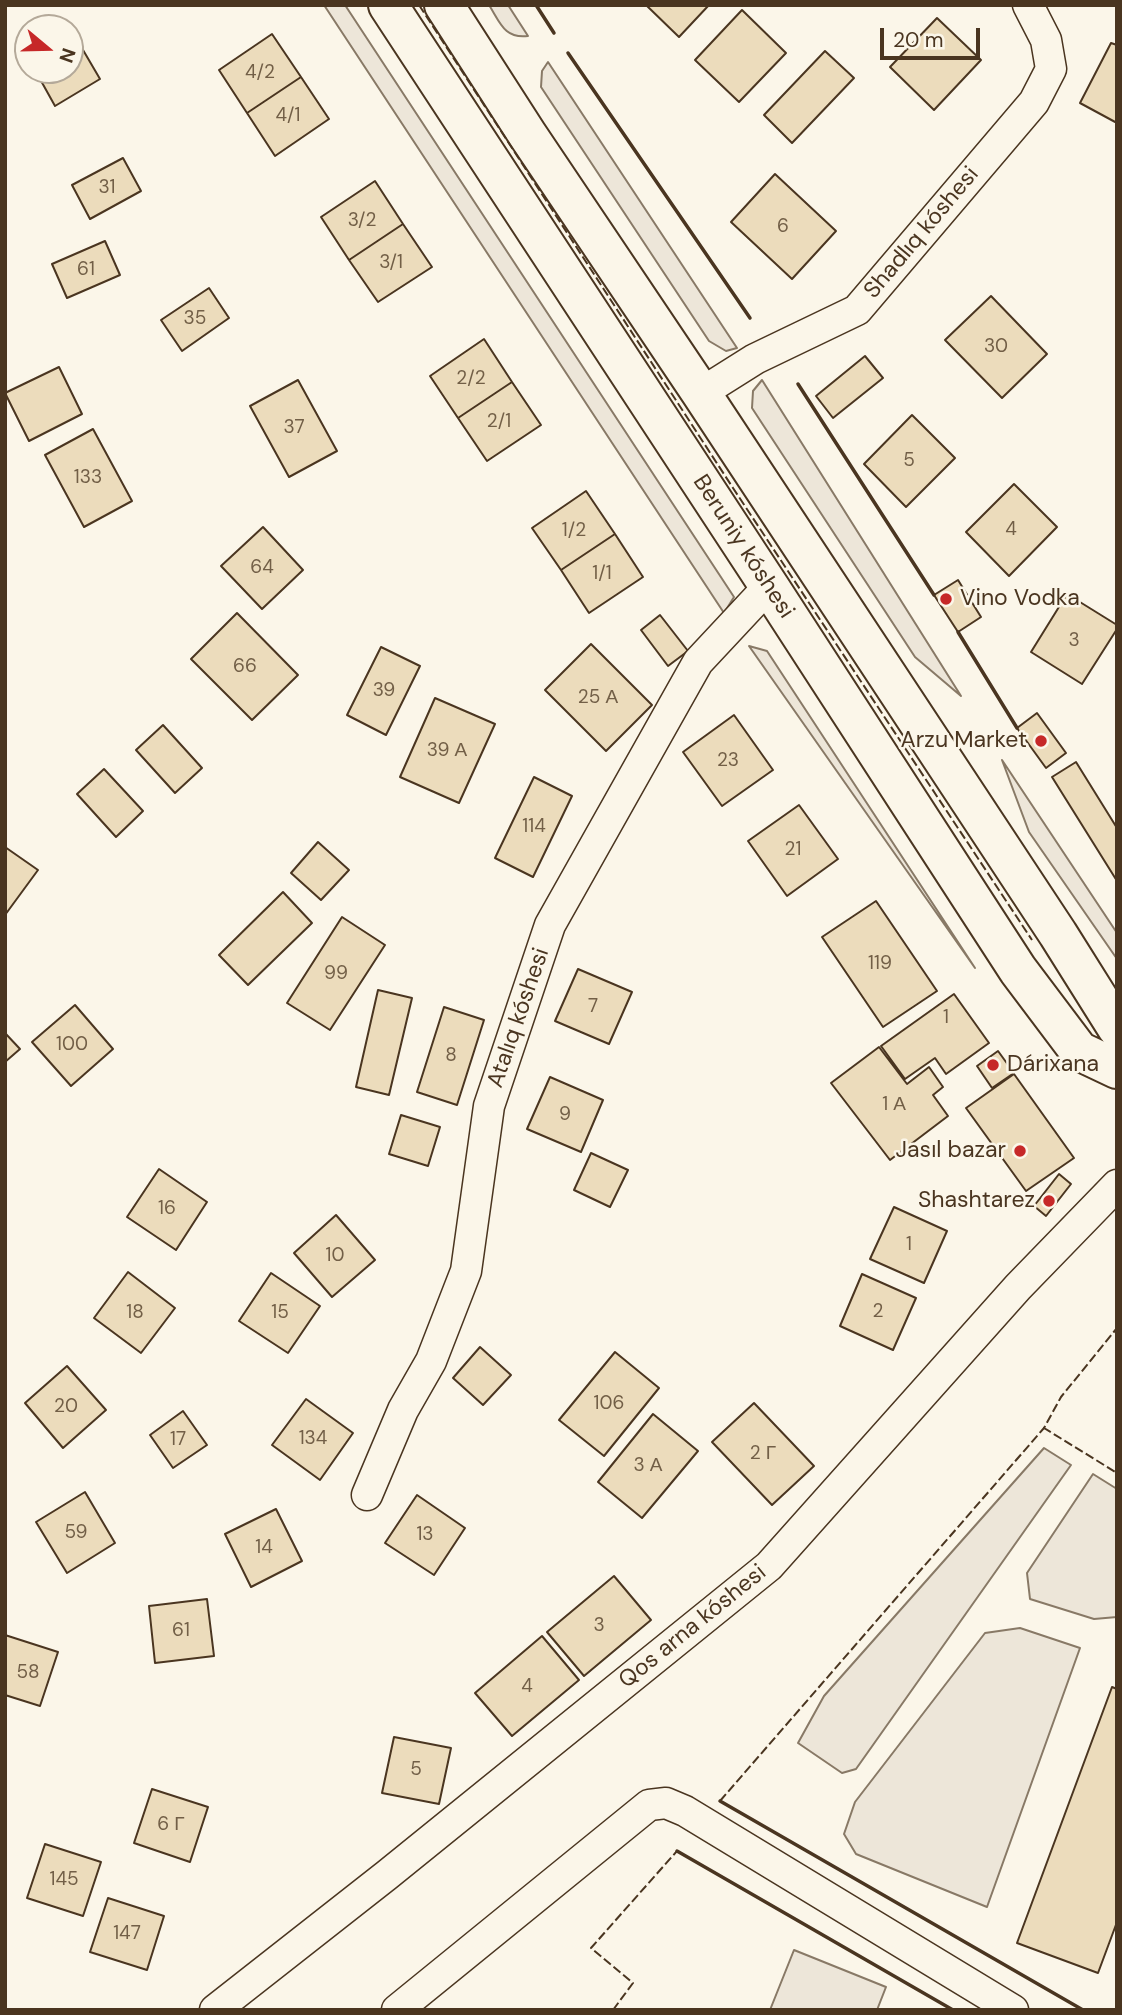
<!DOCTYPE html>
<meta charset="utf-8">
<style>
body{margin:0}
#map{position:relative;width:1122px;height:2015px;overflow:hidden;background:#fbf6e9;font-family:"DM Sans",sans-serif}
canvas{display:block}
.frame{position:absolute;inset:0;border:7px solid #4a3520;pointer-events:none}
.north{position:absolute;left:14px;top:14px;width:70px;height:70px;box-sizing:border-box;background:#fbf6e9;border:2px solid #b4a999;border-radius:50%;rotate:109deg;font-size:19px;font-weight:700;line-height:28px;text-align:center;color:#4a3520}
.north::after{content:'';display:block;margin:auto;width:24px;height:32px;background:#c62828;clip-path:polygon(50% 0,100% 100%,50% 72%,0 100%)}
.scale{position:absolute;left:880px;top:28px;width:100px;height:32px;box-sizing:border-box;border:4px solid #4a3520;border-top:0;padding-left:9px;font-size:21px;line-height:24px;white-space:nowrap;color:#4a3520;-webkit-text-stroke:5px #fbf6e9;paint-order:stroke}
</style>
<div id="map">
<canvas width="1122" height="2015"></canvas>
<div class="frame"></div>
<div class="north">N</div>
<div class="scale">20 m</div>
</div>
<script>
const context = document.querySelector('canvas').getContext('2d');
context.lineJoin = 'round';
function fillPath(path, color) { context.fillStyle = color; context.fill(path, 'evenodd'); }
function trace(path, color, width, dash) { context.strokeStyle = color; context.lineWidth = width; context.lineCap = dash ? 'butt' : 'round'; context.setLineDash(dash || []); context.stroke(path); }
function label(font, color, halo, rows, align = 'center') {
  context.font = font + ' "DM Sans",sans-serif'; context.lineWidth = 5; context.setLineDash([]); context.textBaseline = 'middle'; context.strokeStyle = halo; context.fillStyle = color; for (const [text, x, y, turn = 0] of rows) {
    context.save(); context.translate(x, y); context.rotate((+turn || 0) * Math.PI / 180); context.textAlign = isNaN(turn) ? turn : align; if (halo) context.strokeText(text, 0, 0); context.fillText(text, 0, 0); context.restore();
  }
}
const green = new Path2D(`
 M324 5H345L734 597 724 613Z
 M489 5H508L528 36C504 39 500 22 489 5Z
 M548 62 737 348 726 351 709 341 541 87 542 71Z
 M762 380 961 696 915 657 752 408 753 391Z
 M749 646 767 651 975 968Z
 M1002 760 1117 933V959L1029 832Z
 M1044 1448 1071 1465 856 1769 842 1773 798 1743 824 1696Z
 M1093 1474 1117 1489V1617L1094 1619 1030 1599 1027 1573Z
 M1020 1628 1080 1648 987 1907 856 1854 844 1834 855 1802 985 1633Z
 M794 1950 886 1987 877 2010H770Z`);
const building = new Path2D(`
 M646 5H709L679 37Z
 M742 10 786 53 739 102 695 60Z
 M937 18 981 60 934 110 890 67Z
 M69 26 100 79 55 106 35 70H70V28H65Z
 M272 34 301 77 247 113 219 70Z
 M1111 43 1117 45V123L1080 103Z
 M825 51 854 78 792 143 764 115Z
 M301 77 329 119 275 156 247 113Z
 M123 158 141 191 90 219 72 185Z
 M775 174 836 231 792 279 731 222Z
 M375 181 403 224 349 260 321 217Z
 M403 224 432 267 378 302 349 260Z
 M105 241 120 275 67 298 52 264Z
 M209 288 229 318 182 351 161 320Z
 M991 296 1047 354 1002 398 945 340Z
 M484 339 512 382 458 418 430 376Z
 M865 356 883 378 833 418 816 396Z
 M59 367 82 414 29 441 5 393Z
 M298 380 337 451 289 477 250 406Z
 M512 382 541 425 487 461 458 418Z
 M912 415 955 458 906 507 864 464Z
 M93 429 132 501 84 527 45 455Z
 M1014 484 1057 527 1009 576 966 532Z
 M586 491 615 534 561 570 532 528Z
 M263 527 303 570 262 609 221 566Z
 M615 534 643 577 589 613 561 570Z
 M958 580 981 617 958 632 934 595Z
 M1067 594 1117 625V629L1082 684 1031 652Z
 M237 613 298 675 252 720 191 659Z
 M660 615 688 651 668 666 641 630Z
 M591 644 652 705 606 751 545 690Z
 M381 647 420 666 386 735 347 715Z
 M435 698 495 724 459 803 400 777Z
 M1037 713 1066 753 1046 768 1017 728Z
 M734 715 773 770 722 806 683 752Z
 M163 725 202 768 175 793 136 750Z
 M1076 762 1117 828V881L1052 777Z
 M104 769 143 811 116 837 77 794Z
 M534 777 572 796 533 877 495 858Z
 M799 805 838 859 787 896 748 841Z
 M318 842 349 870 321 900 291 873Z
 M5 847 38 870 5 915Z
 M283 892 312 923 248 985 219 955Z
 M876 901 937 991 883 1027 822 937Z
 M342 917 385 945 330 1030 287 1003Z
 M578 969 632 992 609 1044 555 1021Z
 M378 990 412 998 389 1095 356 1087Z
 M954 994 989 1043 946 1074 935 1058 905 1079 881 1046Z
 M75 1005 113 1049 71 1086 32 1042Z
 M444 1007 484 1020 457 1105 417 1092Z
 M5 1033 20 1049 5 1062Z
 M879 1047 907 1084 929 1067 943 1087 933 1095 948 1116 890 1160 831 1083Z
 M998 1051 1014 1073 992 1088 977 1066Z
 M1014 1074 1074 1158 1026 1191 966 1108Z
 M550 1077 603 1100 581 1152 527 1129Z
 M401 1115 440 1127 428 1166 389 1154Z
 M591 1153 628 1170 610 1207 574 1190Z
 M159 1169 207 1202 176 1250 127 1217Z
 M1059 1174 1071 1184 1046 1216 1034 1206Z
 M894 1207 947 1231 924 1283 870 1259Z
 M336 1215 375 1260 332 1297 294 1253Z
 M128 1272 175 1308 141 1353 94 1318Z
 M271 1273 320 1306 288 1353 239 1321Z
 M862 1274 916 1298 893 1350 840 1326Z
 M480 1347 511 1375 483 1405 453 1378Z
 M615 1352 659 1388 604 1456 559 1420Z
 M67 1366 106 1410 63 1448 25 1403Z
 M306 1399 353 1433 320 1480 272 1445Z
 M754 1403 814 1466 772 1505 712 1442Z
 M183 1411 207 1445 173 1468 150 1435Z
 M653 1414 698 1451 642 1518 598 1482Z
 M85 1492 115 1543 67 1573 36 1522Z
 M417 1495 465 1528 434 1575 385 1543Z
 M276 1509 302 1561 251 1587 225 1534Z
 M614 1576 651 1620 584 1676 547 1632Z
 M207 1599 214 1656 155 1663 149 1606Z
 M5 1635 58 1652 40 1706 5 1695Z
 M542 1636 579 1680 512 1736 475 1693Z
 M1112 1687 1117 1689V1922L1098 1973 1017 1943Z
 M394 1737 451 1748 439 1804 382 1793Z
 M152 1789 208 1807 190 1862 134 1843Z
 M45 1844 101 1862 83 1916 27 1898Z
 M108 1898 164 1916 147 1970 90 1952Z`);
const minor = new Path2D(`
 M701 393 755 359 857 310 1034 102 1051 69 1046 40 1028 5
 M367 1495 403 1410 431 1361 466 1271 489 1106 550 925 698 662 769 586
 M215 2010 387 1875 769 1566 1018 1287 1117 1185
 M397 2010 649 1805 666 1803 685 1811 1013 2010`);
const tertiary = new Path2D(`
 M388 5 769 586 1018 970 1079 1051 1117 1069
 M444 5 527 134 701 393 1058 934 1117 1028`);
const fence = new Path2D(`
 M419 5 733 488 1032 940
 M1044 1427V1428L1117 1473
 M720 1801 1044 1428 1061 1397 1117 1328
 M613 2010 633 1983 591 1948 677 1851`);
const wall = new Path2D(`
 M536 5 554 33
 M568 53 750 318
 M798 384 934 595
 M958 632 1017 728
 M720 1801 1083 2010
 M677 1851 953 2010`);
const markers = [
 [946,599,7,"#c62828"],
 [1041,741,7,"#c62828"],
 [993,1065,7,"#c62828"],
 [1020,1151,7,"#c62828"],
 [1049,1201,7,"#c62828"]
];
const numberNames = [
 ["4/2",260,73],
 ["4/1",288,116],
 ["31",107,188],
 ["3/2",362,221],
 ["6",783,227],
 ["3/1",391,263],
 ["61",86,270],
 ["35",195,319],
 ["30",996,347],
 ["2/2",471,379],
 ["2/1",499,422],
 ["37",294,428],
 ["5",909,461],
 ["133",88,478],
 ["4",1011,530],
 ["1/2",574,531],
 ["64",262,568],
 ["1/1",602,574],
 ["3",1074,641],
 ["66",245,667],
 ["39",384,691],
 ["25 А",598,698],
 ["39 А",447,751],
 ["23",728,761],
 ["114",534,827],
 ["21",793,850],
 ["119",880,964],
 ["99",336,974],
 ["7",593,1007],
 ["1",946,1018],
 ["100",72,1045],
 ["8",451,1056],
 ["1 А",894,1105],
 ["9",565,1115],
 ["16",167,1209],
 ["1",909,1245],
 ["10",335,1256],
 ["2",878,1312],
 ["18",135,1313],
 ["15",280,1313],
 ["106",609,1404],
 ["20",66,1407],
 ["134",313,1439],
 ["17",178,1440],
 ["2 Г",763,1454],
 ["3 А",648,1466],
 ["59",76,1533],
 ["13",425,1535],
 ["14",264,1548],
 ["3",599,1626],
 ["61",181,1631],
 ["58",28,1673],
 ["4",527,1687],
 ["5",416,1770],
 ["6 Г",171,1825],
 ["145",64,1880],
 ["147",127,1934]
];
const streetNames = [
 ["Shadlıq kóshesi",922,233,-50],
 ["Beruniy kóshesi",743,547,57],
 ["Atalıq kóshesi",519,1018,-71],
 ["Qos arna kóshesi",693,1627,-39]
];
const poiNames = [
 ["Vino Vodka",960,599,"left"],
 ["Arzu Market",1027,741],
 ["Dárixana",1007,1065,"left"],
 ["Jasıl bazar",1006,1151],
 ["Shashtarez",1035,1201]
];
fillPath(green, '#ede6d9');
trace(green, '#887966', 2);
fillPath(building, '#ecdcbc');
trace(building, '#4a3520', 2);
trace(minor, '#4a3520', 33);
trace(tertiary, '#4a3520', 42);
trace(minor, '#fbf6e9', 30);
trace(tertiary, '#fbf6e9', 38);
trace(fence, '#4a3520', 2, [9, 3.5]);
trace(wall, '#4a3520', 3.5);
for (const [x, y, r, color] of markers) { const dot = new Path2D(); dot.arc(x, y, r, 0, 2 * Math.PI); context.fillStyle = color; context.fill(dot); trace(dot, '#fbf6e9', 2.5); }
label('19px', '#725f47', null, numberNames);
label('23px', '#4a3520', '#fbf6e9', streetNames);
label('23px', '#4a3520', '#fbf6e9', poiNames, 'right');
</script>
